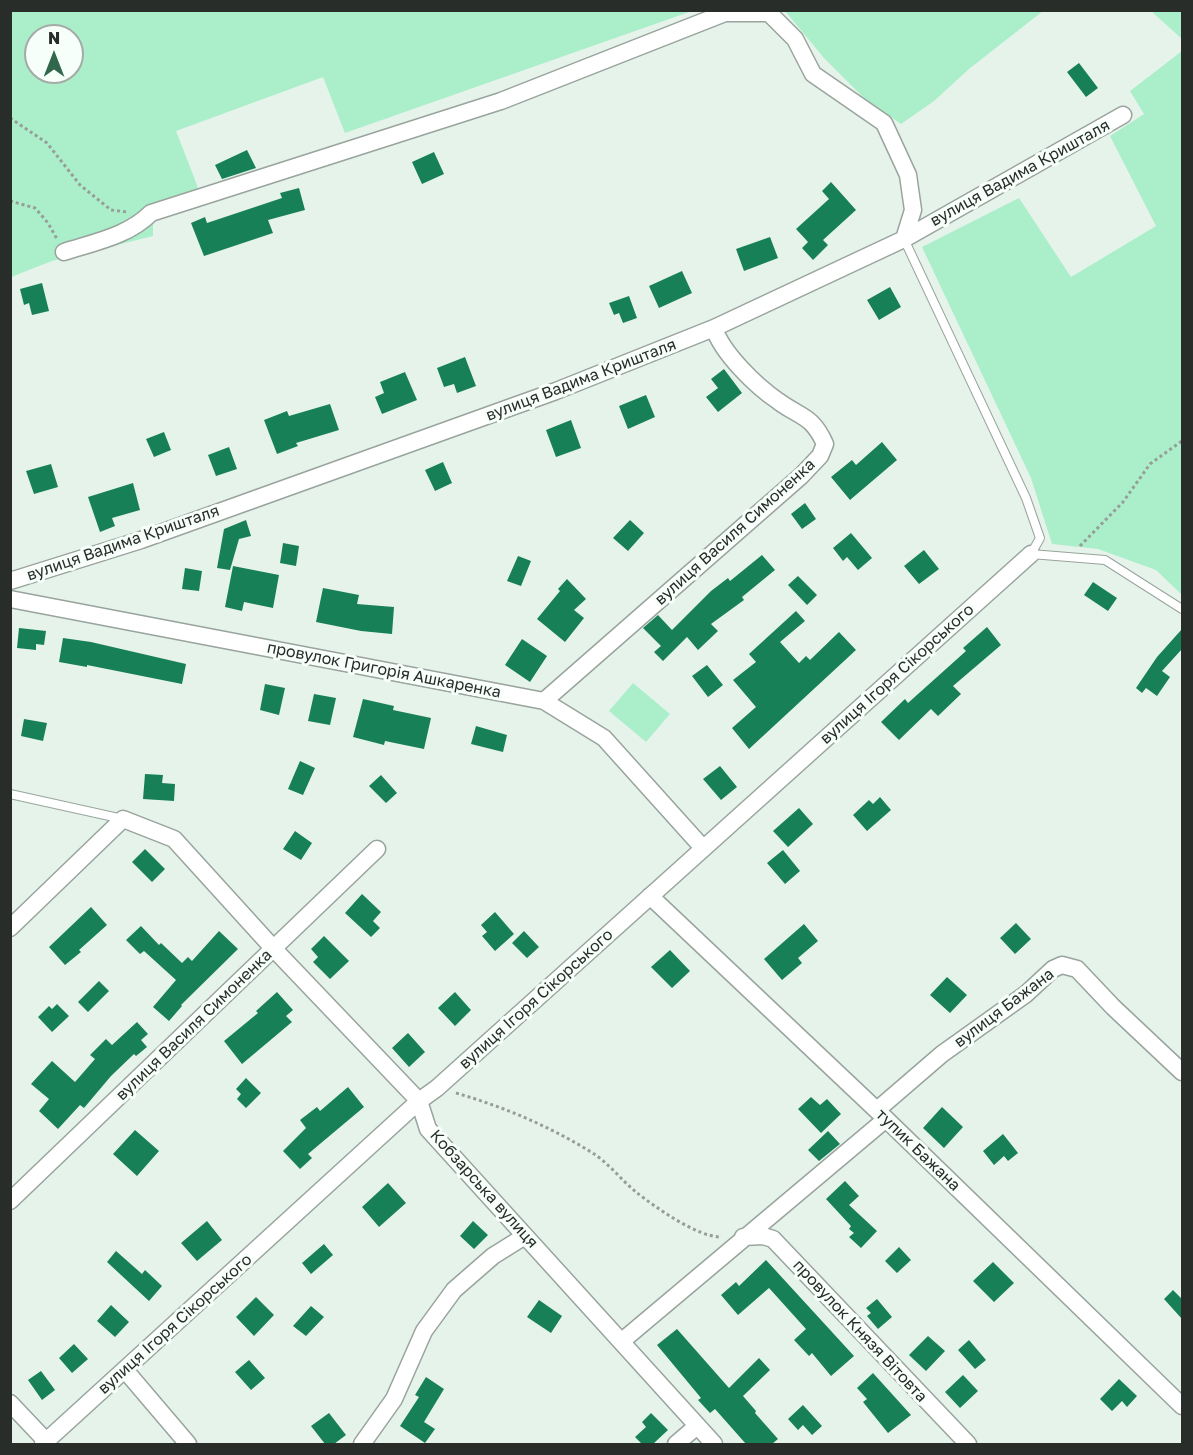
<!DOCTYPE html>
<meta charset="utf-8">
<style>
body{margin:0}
#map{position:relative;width:1193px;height:1455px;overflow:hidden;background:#e6f3eb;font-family:"Golos Text",sans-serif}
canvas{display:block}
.frame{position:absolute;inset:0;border:12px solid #282d2a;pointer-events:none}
.north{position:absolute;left:24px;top:24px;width:60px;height:60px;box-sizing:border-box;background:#f7fffa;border:2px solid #a4aba7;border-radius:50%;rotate:0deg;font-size:16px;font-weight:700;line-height:24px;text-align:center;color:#282d2a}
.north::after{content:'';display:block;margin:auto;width:21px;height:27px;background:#31674d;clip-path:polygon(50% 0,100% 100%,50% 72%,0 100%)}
</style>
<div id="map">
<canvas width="1193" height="1455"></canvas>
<div class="frame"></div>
<div class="north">N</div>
</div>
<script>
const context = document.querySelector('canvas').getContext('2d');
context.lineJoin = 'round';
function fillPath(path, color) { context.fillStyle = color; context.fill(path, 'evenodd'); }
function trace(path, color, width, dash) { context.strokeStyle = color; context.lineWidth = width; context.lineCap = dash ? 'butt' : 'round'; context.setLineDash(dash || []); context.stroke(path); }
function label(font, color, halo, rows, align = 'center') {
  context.font = font + ' "Golos Text",sans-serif'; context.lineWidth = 6; context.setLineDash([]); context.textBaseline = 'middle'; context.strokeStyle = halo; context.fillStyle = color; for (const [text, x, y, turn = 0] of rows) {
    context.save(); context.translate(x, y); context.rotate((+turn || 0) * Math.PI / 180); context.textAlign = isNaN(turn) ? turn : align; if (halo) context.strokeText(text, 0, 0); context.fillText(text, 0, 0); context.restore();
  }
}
const green = new Path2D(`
 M11 11H692L345 133 323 77 176 131 204 203 153 219V236L52 261 11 277ZM36 36H72V72H36Z
 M785 11H1043L969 69 934 101 901 124 864 98 824 58Z
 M1151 11H1182V39Z
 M1182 51V595L1156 570 1098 549 1052 544 1031 478 922 247 1019 198 1071 277 1156 226 1110 136 1144 114 1130 91Z
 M633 683 670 714 646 742 609 711Z`);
const building = new Path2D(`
 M1079 63 1098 88 1086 97 1067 72Z
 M247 150 256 168 222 179 215 165Z
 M434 152 444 174 422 184 412 162Z
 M831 182 856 210 823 240 828 245 813 260 802 248 808 242 796 229 829 199 822 191Z
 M299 188 305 210 268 220 273 233 204 256 191 223 205 217 207 223 282 198 280 193Z
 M770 237 778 258 744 271 736 249Z
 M682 271 692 293 659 308 649 286Z
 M42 283 49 311 32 315 29 303 24 305 20 289Z
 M890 287 901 307 879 320 867 300Z
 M629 296 637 318 623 323 619 313 614 315 609 303Z
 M465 357 476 386 457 393 454 384 444 387 437 368Z
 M724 369 742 393 718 412 706 397 718 388 711 379Z
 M405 372 417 400 382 414 375 397 384 393 380 382Z
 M646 395 655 417 628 429 619 406Z
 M330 404 339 430 296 443 298 446 277 454 264 420 287 411 289 416Z
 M571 420 581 448 556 457 546 430Z
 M164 432 171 450 154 457 146 439Z
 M882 442 897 460 850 500 831 477 852 460 856 465Z
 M229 447 237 469 216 476 208 455Z
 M443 462 452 483 435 491 425 470Z
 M51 464 58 487 34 494 26 471Z
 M133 483 140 510 112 518 115 526 100 532 88 497Z
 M805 503 816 519 802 529 791 514Z
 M246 520 251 536 239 539 230 570 217 568 224 529Z
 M630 520 644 533 628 551 613 538Z
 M851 533 872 558 858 570 847 557 843 561 833 548Z
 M283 543 299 546 296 566 280 563Z
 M924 550 939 569 919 584 904 566Z
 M762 555 775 570 742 597 744 600 711 624 718 631 698 650 687 637 663 661 654 652 661 646 643 628 658 615 672 630 711 591 728 578 730 581Z
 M518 556 531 561 521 586 507 581Z
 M233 566 279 575 273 608 244 602 242 611 225 607Z
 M185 568 202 571 199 591 182 589Z
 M798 576 817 595 807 605 788 585Z
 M567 579 586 599 574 610 584 618 565 642 537 619 560 591 558 589Z
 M1093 582 1117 598 1108 611 1084 595Z
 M323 588 359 595 357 604 394 607 392 634 361 631 316 622Z
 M796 611 805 621 780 642 799 663 806 656 810 660 839 632 856 650 749 749 732 728 756 707 733 680 756 662 749 654Z
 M987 627 1001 645 953 686 961 694 938 716 931 709 899 740 881 722 905 699 908 703 966 651 963 648Z
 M19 628 46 631 44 645 36 644V650L17 648Z
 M1182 629V649L1162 671 1170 677 1157 696 1146 688 1142 693 1136 688 1157 657Z
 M63 638 91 642 186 664 182 684 87 665V667L59 662Z
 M522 639 547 656 530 682 505 665Z
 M707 665 723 685 708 697 692 676Z
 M265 684 285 688 279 715 260 710Z
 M314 694 336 698 330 725 308 721Z
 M363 699 394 706 393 710 431 718 424 749 385 741 384 745 353 737Z
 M24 719 47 723 43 741 21 736Z
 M476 726 507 735 503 752 471 744Z
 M300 761 315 768 303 795 288 789Z
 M720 766 737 787 721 800 703 779Z
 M145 774 163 775 162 783 175 784 174 801 143 799Z
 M381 775 397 793 386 803 369 786Z
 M880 797 891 810 867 831 853 815 869 800 873 804Z
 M799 808 813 824 788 847 773 831Z
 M295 831 312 843 301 860 283 849Z
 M145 849 165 869 152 882 132 862Z
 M783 850 800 871 785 884 767 863Z
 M362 894 381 912 373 921 380 928 371 937 345 913Z
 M91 907 107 925 79 950 81 952 65 965 49 947Z
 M495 912 514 934 495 951 482 936 487 932 481 925Z
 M1016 923 1031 939 1015 954 1000 938Z
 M804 924 818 941 798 958 802 963 782 980 764 959Z
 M141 926 159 945 161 943 182 963 188 957 192 961 219 931 238 949 181 1005 182 1006 169 1021 153 1007 176 980 144 951 140 954 126 940Z
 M524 931 539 947 527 958 512 943Z
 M324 936 349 961 330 979 313 962 318 957 311 949Z
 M670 950 690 971 672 988 651 967Z
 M947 977 967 995 950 1013 930 995Z
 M99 981 109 991 88 1012 78 1002Z
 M277 992 293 1010 286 1016 292 1022 242 1064 224 1041 258 1013 256 1011Z
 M455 992 471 1010 455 1026 438 1008Z
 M57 1004 69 1016 52 1032 38 1017 49 1006 52 1009Z
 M137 1022 148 1034 141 1040 147 1047 136 1056 134 1054 111 1076 84 1108 80 1105 58 1129 39 1111 49 1099 31 1084 52 1061 75 1082 95 1059 90 1055 106 1039 112 1045Z
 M408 1033 425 1052 409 1067 392 1048Z
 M246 1078 261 1093 246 1108 237 1099 241 1094 236 1089Z
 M348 1087 364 1107 308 1154 312 1158 300 1169 283 1151 306 1128 300 1120 317 1107 320 1111Z
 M811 1097 820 1105 827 1099 841 1114 821 1133 798 1109Z
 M942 1107 963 1127 944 1148 923 1128Z
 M135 1130 159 1151 137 1176 113 1154Z
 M828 1131 840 1144 819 1161 808 1150Z
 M1003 1134 1018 1153 1008 1161 1004 1156 994 1165 983 1151Z
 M845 1181 859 1196 849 1205 877 1231 861 1248 849 1237 854 1233 849 1229 851 1226 826 1199Z
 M388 1183 406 1203 379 1227 362 1207Z
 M207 1221 222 1240 197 1261 181 1243Z
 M473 1221 488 1235 474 1249 460 1236Z
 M324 1244 333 1255 311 1274 302 1263Z
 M899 1247 911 1260 897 1273 885 1261Z
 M116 1251 142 1274 145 1270 162 1286 149 1301 107 1262Z
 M766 1260 854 1356 831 1376 812 1353 809 1356 794 1340 806 1329 769 1288 738 1315 721 1295 736 1282 739 1286Z
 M993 1262 1014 1283 994 1302 973 1281Z
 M1173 1290 1182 1299V1319L1164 1299Z
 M256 1297 274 1315 254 1336 236 1317Z
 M877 1299 892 1317 878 1329 867 1316 871 1313 866 1308Z
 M539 1300 562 1316 551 1333 527 1317Z
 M111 1305 129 1322 115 1337 97 1321Z
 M311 1306 324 1317 306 1336 293 1326Z
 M677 1329 729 1388 759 1358 770 1370 743 1396 756 1411 755 1413 778 1439 772 1444H746L715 1409 710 1413 698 1400 701 1398 657 1345Z
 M928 1336 945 1351 926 1371 909 1355Z
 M969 1340 986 1360 975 1369 958 1350Z
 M74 1344 88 1359 72 1373 59 1358Z
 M249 1360 265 1378 251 1390 235 1372Z
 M41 1371 55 1390 42 1400 28 1380Z
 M873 1373 911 1415 888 1433 863 1402 867 1399 857 1388Z
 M963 1375 978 1391 960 1408 945 1392Z
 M426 1377 444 1389 424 1422 435 1429 425 1443 400 1426 419 1397 415 1395Z
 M1119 1379 1137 1396 1127 1407 1122 1401 1112 1411 1100 1399Z
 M803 1405 822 1426 812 1435 803 1425 798 1430 788 1419Z
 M329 1413 346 1435 334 1444H325L311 1426Z
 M651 1413 668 1430 653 1444H642L635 1437 646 1427 642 1422Z`);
const path = new Path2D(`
 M10 118 47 143 80 185 111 210 127 212
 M10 201 35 208 48 223 57 239
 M1080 546 1123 502 1150 464 1182 441
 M456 1093C504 1107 549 1126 591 1152 608 1162 621 1180 636 1192 655 1207 697 1237 721 1237`);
const service = new Path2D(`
 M904 239 1026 498 1040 538 1031 554 1105 560 1182 609
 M10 794 123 819`);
const minor = new Path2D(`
 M64 252C95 242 128 236 151 213L501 101 725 13H769L795 39 813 74 884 123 908 175 913 210 904 239
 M10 581 141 540 556 391 714 328 904 239 1123 115
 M10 599 544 701 604 738 703 848
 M544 701 801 476 820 456 825 444C812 415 801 418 778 401 756 386 722 353 714 328
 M650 896 886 1119 1182 1406
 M10 928 123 819 174 839 273 948 419 1101 428 1129 714 1444
 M877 1110 942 1054 1026 994 1053 969 1062 965 1077 969 1113 1007 1182 1072
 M10 1201 377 849
 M743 1237 763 1236 773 1239 968 1444
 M622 1341 886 1119
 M125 1370 188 1444
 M10 1403 46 1441
 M43 1444 419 1101 437 1088 1031 554
 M362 1444 394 1399 424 1331 454 1290 493 1256 525 1236
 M676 1444 697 1426`);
const streetNames = [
 ["вулиця Вадима Кришталя",1020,173,-29],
 ["вулиця Вадима Кришталя",581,380,-21],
 ["вулиця Василя Симоненка",735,532,-42],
 ["вулиця Вадима Кришталя",123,543,-19],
 ["провулок Григорія Ашкаренка",384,670,11],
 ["вулиця Ігоря Сікорського",897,674,-42],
 ["вулиця Ігоря Сікорського",536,999,-42],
 ["вулиця Бажана",1004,1008,-37],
 ["вулиця Василя Симоненка",194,1025,-44],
 ["тупик Бажана",918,1150,44],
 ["Кобзарська вулиця",484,1189,48],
 ["вулиця Ігоря Сікорського",175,1324,-42],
 ["провулок Князя Вітовта",860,1331,47]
];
fillPath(green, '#abeeca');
fillPath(building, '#188057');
trace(service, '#98a49d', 10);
trace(minor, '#98a49d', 19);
trace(path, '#959e98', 3, [3, 3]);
trace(service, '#fff', 8);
trace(minor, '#fff', 16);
label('16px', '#282d2a', '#f7fffa', streetNames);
</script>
